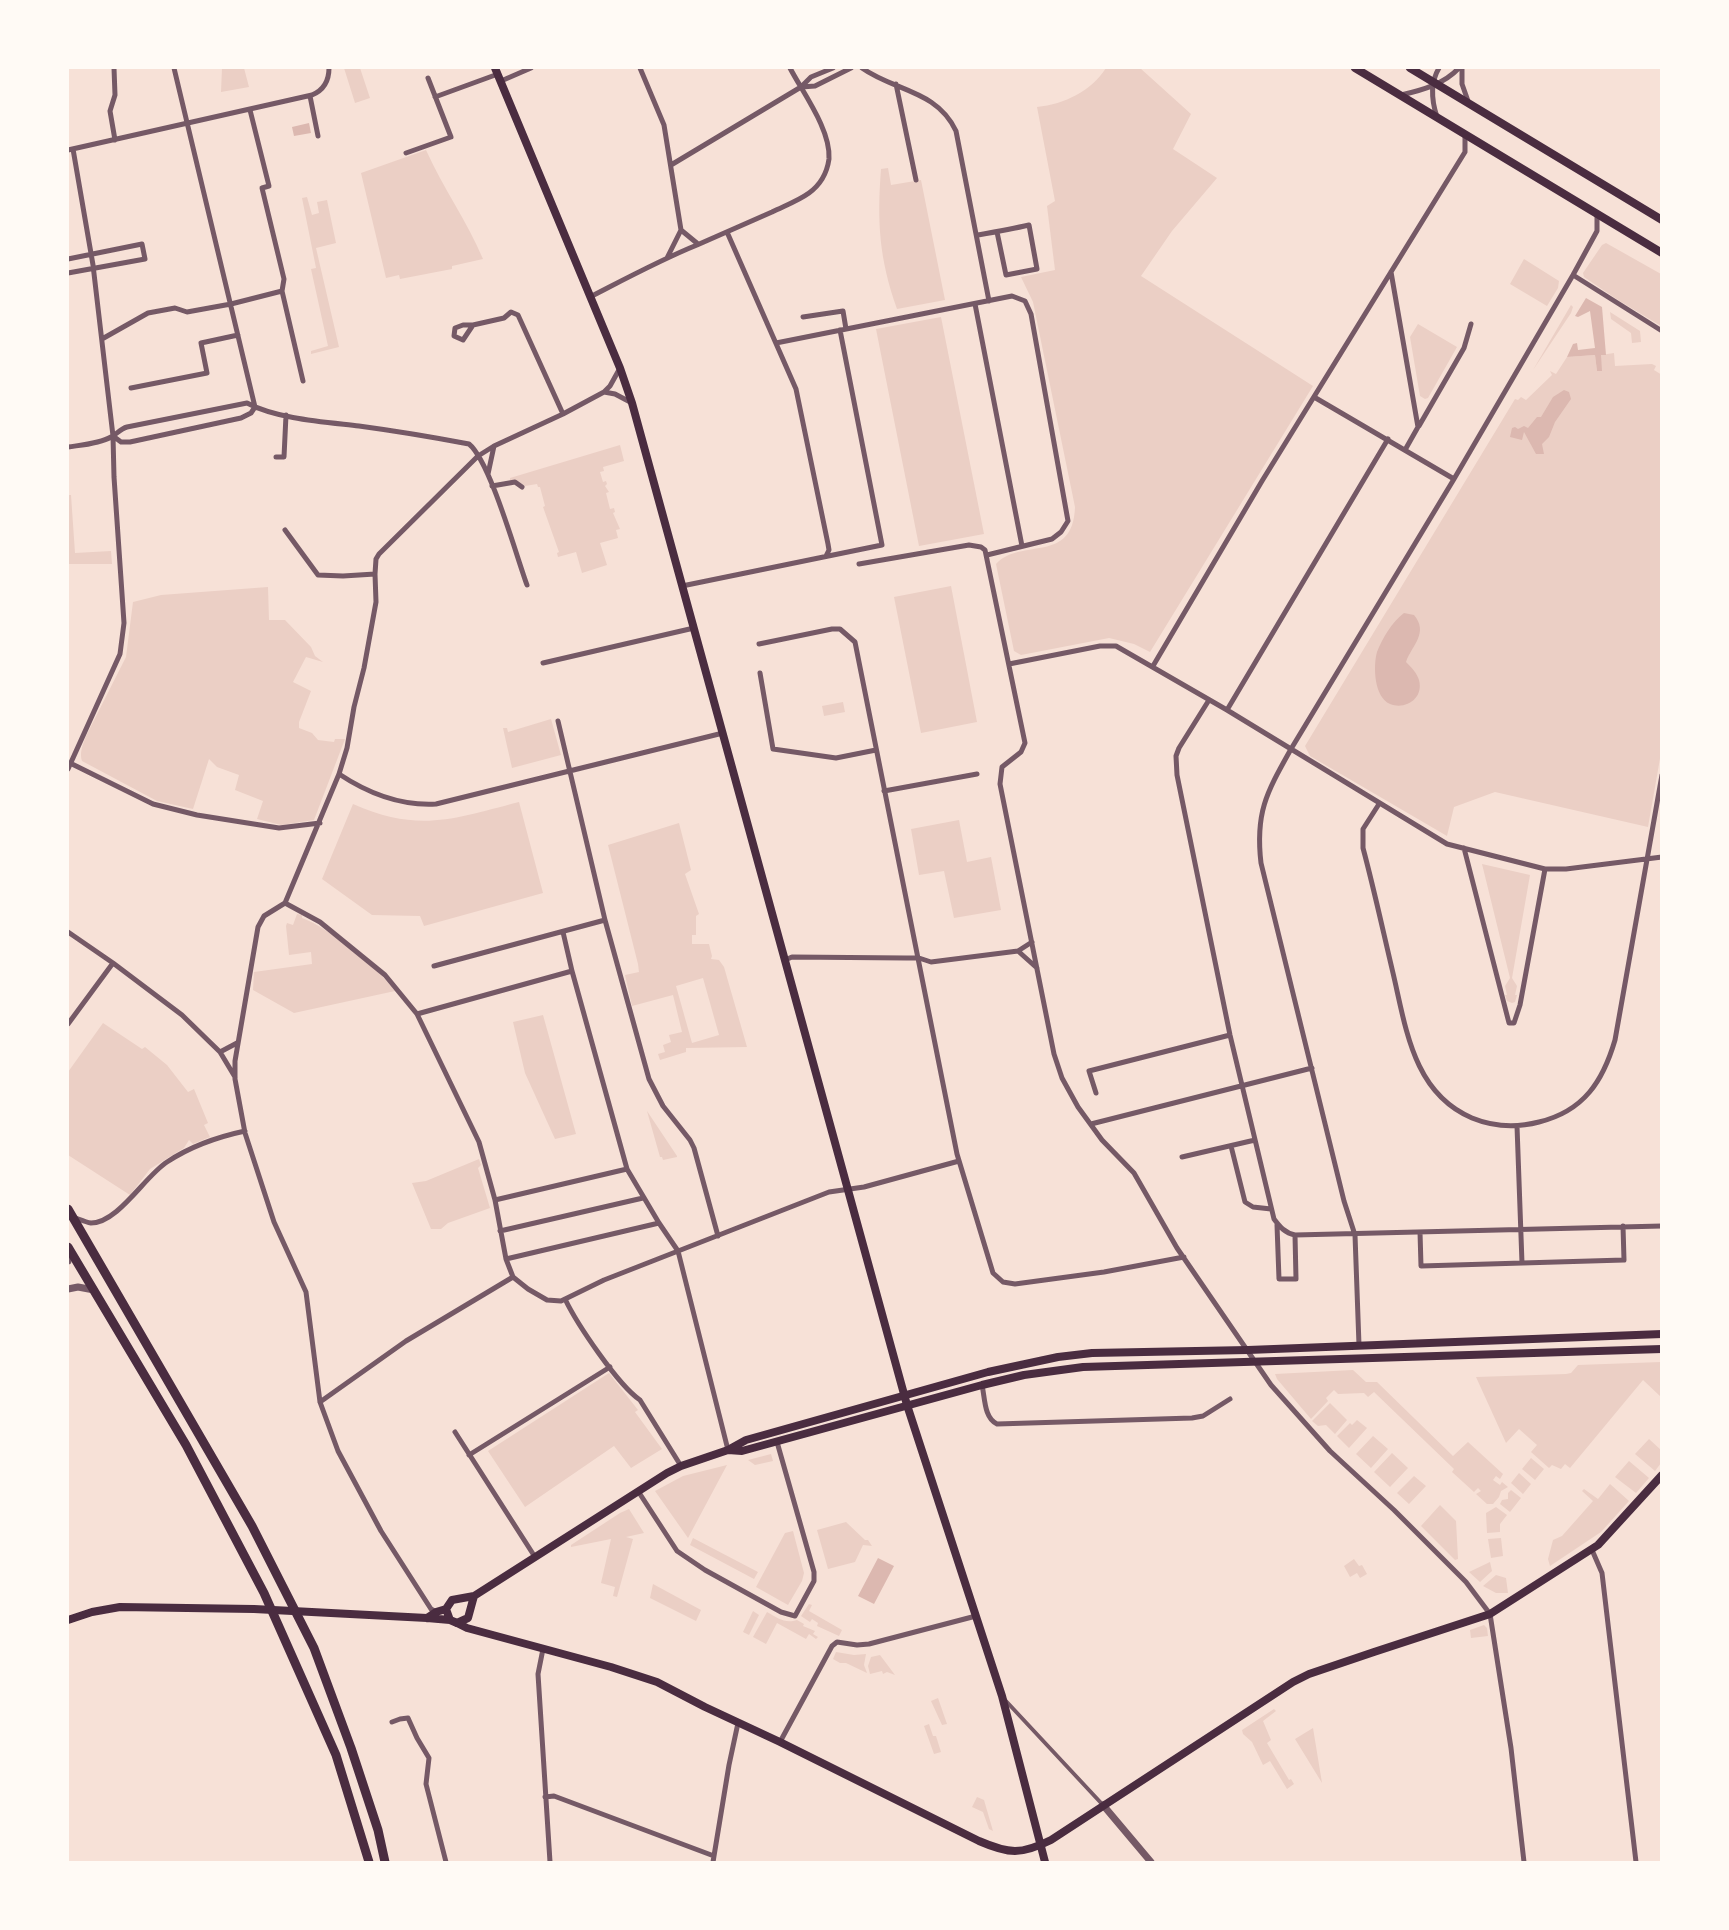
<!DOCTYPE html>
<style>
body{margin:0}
#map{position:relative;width:1729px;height:1930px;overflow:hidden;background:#f7e1d7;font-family:Karla,sans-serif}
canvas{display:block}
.frame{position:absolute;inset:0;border:69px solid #fffaf5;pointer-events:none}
</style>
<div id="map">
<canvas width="1729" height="1930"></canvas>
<div class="frame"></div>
</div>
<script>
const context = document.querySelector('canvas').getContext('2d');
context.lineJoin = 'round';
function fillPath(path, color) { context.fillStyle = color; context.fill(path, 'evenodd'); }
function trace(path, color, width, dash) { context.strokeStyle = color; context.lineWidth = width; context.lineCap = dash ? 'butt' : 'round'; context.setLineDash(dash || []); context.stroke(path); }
const green = new Path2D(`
 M222 68H244L249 87 221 92Z
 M344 68H360L370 98 355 103Z
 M1106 68H1140L1191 114 1173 149 1217 178 1172 231 1141 276 1313 386 1150 652 1134 644 1109 638 1021 655 1014 651 996 564C1021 537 1073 565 1075 507L1033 302 1021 277 1055 270 1047 206 1055 201 1037 107C1065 104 1091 91 1106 68Z
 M426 150C443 188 467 221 483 259L452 266V269L400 279 399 275 386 278 361 173Z
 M888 168 891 185 921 180 945 300 897 309C879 258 877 222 881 169Z
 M307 197 312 215 319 213 317 202 327 200 336 243 316 248 339 347 311 354V351L328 346 311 269 316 268 302 198Z
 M1606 243 1661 274V326L1618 300 1584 277 1583 273 1602 245Z
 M1524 259 1559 281 1558 288 1547 306 1510 284Z
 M1571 305 1573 307 1571 313 1533 370Z
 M1610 312 1640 331 1641 342 1632 343 1631 333 1611 319Z
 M941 317 984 534 919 546 876 329Z
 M1418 324 1457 347 1428 398 1425 399 1420 396 1410 337Z
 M1614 353 1615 366 1652 364 1656 366 1654 370 1662 375V747L1648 827 1495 792 1454 807 1447 836 1310 756 1305 746 1515 399 1518 400 1521 397 1526 400 1552 375 1550 371 1556 374 1567 357 1595 355 1597 371 1601 355Z
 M620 445 624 461 603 467 604 471 600 472 603 482 606 481 607 484 605 486 609 492 606 493 610 509 614 508 615 512 613 513 620 529 616 530 618 538 600 543 607 565 582 573 576 552 558 557 557 553 559 552 543 507 545 506 540 487H538L537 484 525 486 516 480 510 481V478Z
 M68 495H71L75 553 111 551 112 564H68Z
 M951 586 977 722 921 733 894 597Z
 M268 587 269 620H285L311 647 315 656 323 662 306 657 293 682 311 691 299 722V728L312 733 318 740 334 742 335 739H345L314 820 281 825 257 819 263 801 235 790 239 775 217 767 209 759 193 809 157 801 82 761C79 753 83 744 86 736L126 657 133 602 161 595Z
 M843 702 845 712 824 716 822 706Z
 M551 719 561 755 512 768 503 728H507L508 732Z
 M519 802 543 893 424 926 420 916 372 915 322 879 353 804C419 833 453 819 519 802Z
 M959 820 967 862 991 857 1001 910 954 918 944 871 919 875 911 829Z
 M679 823 691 870 685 874 699 914 696 916V935H692V944H709L712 956 711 959 719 960 724 967 747 1047 686 1048V1052L660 1060 658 1054 665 1052 663 1045 671 1042 669 1035 682 1032 673 995 632 1006 625 975 639 972 638 964 608 845ZM703 978 719 1035 692 1043 676 986Z
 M1482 864 1530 875 1512 978 1517 986 1515 995H1517L1515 1002 1512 1003 1507 1001 1505 995H1507L1505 986 1510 978Z
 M297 914 302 915V918C330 928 378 968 395 991L294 1013 253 990 254 972 312 964 311 952 289 955 286 926 287 923 293 925Z
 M543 1015 576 1134 555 1139 525 1073 513 1022Z
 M103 1023 142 1049 145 1047 167 1065 188 1092 194 1089 208 1123 204 1125 210 1137 193 1144 189 1140 184 1148 150 1169 130 1195 68 1155V1072Z
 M647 1111 677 1156V1157L663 1160 662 1157H660Z
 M479 1159 481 1165 478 1168 490 1208 448 1223 441 1229H431L412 1183 426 1181Z
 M1661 1362V1397L1643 1380 1570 1468 1565 1464 1561 1469 1552 1465 1549 1468 1531 1452 1537 1445 1519 1429 1506 1443 1476 1377 1566 1374 1571 1373 1578 1365Z
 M1353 1370 1366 1382H1377L1453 1456 1468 1442 1503 1474 1500 1479 1496 1476 1493 1480 1500 1485 1502 1482 1508 1487 1501 1491 1499 1497 1493 1504H1487L1476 1494 1481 1491 1478 1488 1474 1492 1452 1472 1454 1469 1374 1392 1368 1397 1364 1393 1338 1394 1334 1390 1326 1398 1328 1401 1311 1419 1277 1379 1275 1374Z
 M609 1373 638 1410 635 1412 662 1449 631 1468 614 1446 525 1507 488 1451Z
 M1330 1403 1347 1420 1335 1434 1326 1425 1318 1426 1312 1421Z
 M1357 1420 1367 1428 1349 1448 1337 1436 1350 1423 1352 1425Z
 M1373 1436 1388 1449 1371 1468 1356 1454Z
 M1649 1439 1661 1450V1463L1655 1471 1635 1454Z
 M1392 1453 1408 1468 1390 1487 1374 1472Z
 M771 1454 773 1461 755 1465 748 1460Z
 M1531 1458 1544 1469 1535 1480 1522 1469Z
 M1629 1461 1649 1478 1636 1493 1615 1477Z
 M727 1465 688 1538 655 1491 683 1476Z
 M1519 1473 1531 1484 1523 1494 1511 1483Z
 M1414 1476 1426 1486 1409 1504 1397 1493Z
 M1610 1484 1629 1501 1601 1532 1550 1566 1548 1559 1553 1540 1562 1536 1593 1501 1582 1491 1584 1489 1598 1499Z
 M1511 1490 1521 1498 1510 1512 1500 1504 1502 1500 1508 1499V1493Z
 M1440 1505 1456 1521 1458 1559 1455 1560 1421 1526Z
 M1496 1507 1507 1515 1500 1524V1532L1487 1533 1486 1513Z
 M629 1509 644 1533 626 1537 633 1539 617 1597 613 1596 615 1587 601 1583 611 1539 571 1547V1545L620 1513Z
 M846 1522 865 1540H868L872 1546 863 1545 855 1562 828 1569 817 1530Z
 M793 1531 804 1573 802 1581 788 1605 756 1587 785 1533Z
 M693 1538 758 1572 754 1579 690 1545Z
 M1501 1538 1503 1556 1491 1558 1488 1539Z
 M1354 1559 1359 1566 1362 1565 1367 1574 1360 1578 1357 1573 1350 1577 1344 1566Z
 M1490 1562 1492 1571 1480 1582 1469 1572Z
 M1496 1575 1506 1578 1508 1593H1496L1483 1586Z
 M653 1584 701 1610 696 1621 650 1598Z
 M809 1604 812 1605 809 1611 842 1630 839 1636 817 1626 818 1623 812 1619 810 1622 801 1616Z
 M753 1611 759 1615 749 1635 743 1632Z
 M767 1612C778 1618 785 1624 797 1620L804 1624 803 1626 815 1631 813 1634 818 1637 816 1639 809 1634 806 1639 777 1623 766 1644 753 1637Z
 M1484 1625 1487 1628 1488 1636 1471 1638 1470 1630Z
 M836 1652 854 1655 866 1654 864 1665 867 1673 846 1663H840L833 1659Z
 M880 1655 895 1675 887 1672 883 1674 882 1671 870 1674 868 1666 871 1657Z
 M938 1698 947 1724 942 1725 931 1701Z
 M1274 1709 1276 1711 1263 1721 1271 1740 1267 1743 1289 1780 1291 1779 1294 1784 1287 1789 1270 1761 1263 1765 1252 1742 1243 1734 1242 1730Z
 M929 1724 933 1736H936L941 1752 934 1754 924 1726Z
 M1313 1728 1322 1783 1295 1739Z
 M977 1797 984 1800 993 1831 989 1829 983 1812 972 1807Z`);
const water = new Path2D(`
 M309 123 311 133 294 136 292 127Z
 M1586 298 1602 307 1606 355H1601L1602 371H1597L1595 355 1567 357 1573 344 1577 343 1578 350 1595 348 1590 311 1578 317 1575 316Z
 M1564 390 1569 392 1571 399 1555 422 1549 437 1542 444 1544 454H1536L1524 432 1522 440 1510 437 1512 428 1515 427 1518 429 1524 426 1528 428 1537 417H1541L1553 397Z
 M1404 613 1414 615C1429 633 1412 645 1406 662 1411 667 1417 673 1419 680 1424 699 1405 710 1390 704 1374 697 1373 666 1377 652 1382 639 1392 622 1404 613Z
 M878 1558 894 1566 874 1604 858 1596Z`);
const pedestrian = new Path2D(`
 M1005 1700 1102 1804`);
const minor = new Path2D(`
 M114 68 115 95 110 111 115 140
 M174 68 255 407
 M640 68 664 125 681 230 667 258
 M862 68C894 91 937 90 956 131L989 301
 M1462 68V84L1468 101
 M501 81 531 68
 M896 84 916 180
 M801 87 815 86 851 68
 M1401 95C1423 90 1444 84 1459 68
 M310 96 318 136
 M435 97 498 74
 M250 110 269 186 262 188 284 279 282 291 303 381
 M1437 117C1431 99 1430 83 1439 68
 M68 150 312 95C324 90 329 80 329 68
 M406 153 451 137 428 78
 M671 165 801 87 811 77 833 68
 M681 230 698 244
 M727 232 796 389 828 544 829 550 826 556
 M978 235C995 232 1012 229 1029 225L1037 269 1006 275 997 232
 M68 259 142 244 145 259 68 273
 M1391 272 1418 427 1405 450
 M1573 275 1662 331
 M590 297C625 279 660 260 697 245 722 234 747 223 772 212 784 206 798 201 809 193 820 185 827 173 829 159 831 130 803 93 790 68
 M975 304 1022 546
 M803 317 843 311 846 329
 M473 325H463L455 328 454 336 463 340 473 325 504 318 511 312 518 315 563 414
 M102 339 148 313 175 308 187 312 231 304 282 291
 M776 343 1012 296 1025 301 1031 314 1068 521 1061 532 1052 539 987 555
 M131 388 207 373 201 343 238 335
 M604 392 615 394 632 403
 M1314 397 1454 479
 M1419 426 1464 348 1471 324
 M113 436 121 442H130L241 418 251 413 255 407
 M68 447C81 445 99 444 111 437 117 434 120 429 127 427L247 403C277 419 325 422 359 426 396 431 432 437 469 444 490 461 516 555 527 585
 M276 457H284L286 415
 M488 474 494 446
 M492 486 515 482 522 487
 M285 530 318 575 343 576 375 574
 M859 564 969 545 981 547 985 550 1025 743 1021 752 1002 767 1000 784 1054 1054 1062 1078 1078 1107 1102 1140 1134 1173 1177 1248 1271 1385 1330 1451 1394 1510 1466 1582 1490 1614 1511 1748 1524 1862
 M682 586 882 545 840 330
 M759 644 832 629H840L855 642 957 1154 993 1273 1003 1282 1015 1284 1104 1272 1184 1257
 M543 663 694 628
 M1009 664 1100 646H1116L1227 710 1447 844 1545 869H1566L1662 857
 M1153 666 1262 481 1465 152V135
 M760 673 773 749 836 758 876 750
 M1209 700 1179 748 1176 756 1177 775 1230 1035 1274 1219C1280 1227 1285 1233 1295 1235L1662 1226
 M1227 710 1388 439
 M558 721 605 920
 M70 763 153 804 197 815 279 828 320 823
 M68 769 120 654 124 623 114 477 113 436 93 265 73 149
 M339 774C369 794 400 806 436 804L723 733
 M884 791 977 774
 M1379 804 1363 829V848C1374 889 1383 931 1393 973 1406 1028 1413 1093 1472 1118 1494 1127 1516 1128 1539 1122 1584 1111 1603 1081 1615 1040L1662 775
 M1464 848 1509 1023H1514L1520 1005 1545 869
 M285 903 320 922 385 975 417 1014 479 1142 495 1200 506 1259 513 1277 528 1289 547 1300 561 1301 604 1280 829 1192 864 1187 959 1161
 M68 932 113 963 182 1015 220 1052 235 1077
 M1018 951 1037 968
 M785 960 792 957 906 958H919L931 962 1018 951 1032 942
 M434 966 605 920 649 1079 663 1106 690 1140 694 1148 718 1236
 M572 971 627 1169 659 1223 678 1251 728 1450
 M417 1014 572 971 563 932
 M68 1024 113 963
 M220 1052 237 1043
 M1096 1093 1089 1071 1230 1035
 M1091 1124 1312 1068
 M1517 1126 1522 1263
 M1231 1146 1245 1202 1253 1207 1271 1209
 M1182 1157 1255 1140
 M495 1200 627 1169
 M73 1217C79 1219 85 1222 91 1223 118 1223 145 1176 167 1162 191 1146 217 1137 245 1131
 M1277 1225 1279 1279H1296L1295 1235
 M500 1231 643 1198
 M1420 1232 1421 1266 1624 1260 1623 1226
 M506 1259 659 1223
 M565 1299C577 1324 618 1385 640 1400L681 1466
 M1359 1345 1355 1235 1344 1201 1261 863C1255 812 1267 792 1291 749L1454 479 1573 275 1597 231V214
 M982 1385C985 1398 984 1418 997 1424L1192 1418 1203 1416 1230 1399
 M320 1402 406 1341 513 1277
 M455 1432 535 1557
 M469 1455 610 1367
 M638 1491 677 1551 705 1570 781 1612 795 1616 814 1581V1572L777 1442
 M1592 1550 1602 1573 1636 1862
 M436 1612 431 1609 381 1531 338 1451 320 1402 306 1292 274 1222 245 1133 235 1079V1061L258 927 264 916 285 903 339 774 347 748 354 707 364 668 376 602 375 574 376 559 379 554 478 456 494 446 563 414 604 392 610 386 620 368
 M543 1649 538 1674 550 1862
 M392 1722 400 1719 408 1718 417 1738 429 1758 426 1784 446 1862
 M780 1742 832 1646 837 1642 857 1645 869 1644 976 1616
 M545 1797 554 1796 714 1856
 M713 1862 729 1765 738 1723`);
const tertiary = new Path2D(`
 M68 1261V1248
 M68 1289 78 1287 94 1290
 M1103 1805 1151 1862`);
const secondary = new Path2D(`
 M495 68 620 368 632 403 907 1405 1002 1696 1045 1862
 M457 1623 467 1628 611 1667 657 1682 705 1707 780 1742 979 1841C1009 1854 1021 1855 1051 1840L1293 1682 1309 1674 1374 1652 1490 1614 1598 1545 1662 1475`);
const primary = new Path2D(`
 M1355 68 1662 253
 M1410 68 1662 220
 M728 1450 742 1451 982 1385 1024 1375 1083 1367 1662 1349
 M427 1618 436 1612 446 1609
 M68 1620 92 1612 120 1607 254 1609 427 1618 450 1620 457 1623 468 1618 474 1596
 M450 1620 446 1609 452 1600 474 1596 667 1473 681 1466 728 1450 746 1440 988 1372 1058 1357 1092 1353 1248 1350 1662 1334`);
const trunk = new Path2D(`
 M68 1209 252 1526 314 1648 351 1748 378 1830 385 1862
 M68 1247 186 1445 264 1593 336 1755 369 1862`);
fillPath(green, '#ebcfc5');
fillPath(water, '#dcb8b0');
trace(pedestrian, '#755966', 4);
trace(minor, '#755966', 5);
trace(tertiary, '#755966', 7);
trace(secondary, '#4a2c40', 8);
trace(primary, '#4a2c40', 8);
trace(trunk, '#4a2c40', 9);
</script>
